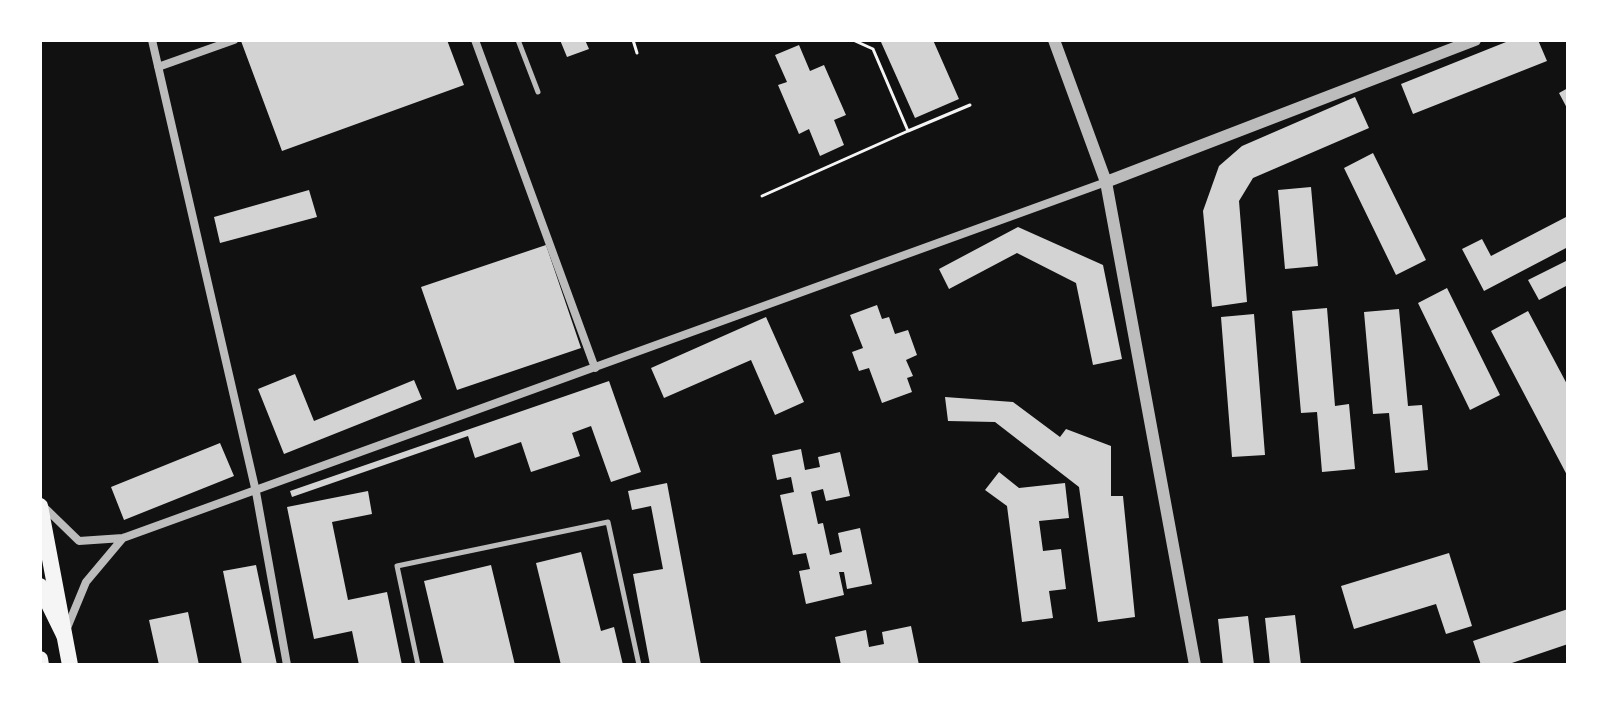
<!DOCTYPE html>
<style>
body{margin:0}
#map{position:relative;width:1608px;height:705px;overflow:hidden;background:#111;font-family:"Golos Text",sans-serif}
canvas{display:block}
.frame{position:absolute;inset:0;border:42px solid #fff;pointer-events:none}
</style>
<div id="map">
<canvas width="1608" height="705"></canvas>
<div class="frame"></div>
</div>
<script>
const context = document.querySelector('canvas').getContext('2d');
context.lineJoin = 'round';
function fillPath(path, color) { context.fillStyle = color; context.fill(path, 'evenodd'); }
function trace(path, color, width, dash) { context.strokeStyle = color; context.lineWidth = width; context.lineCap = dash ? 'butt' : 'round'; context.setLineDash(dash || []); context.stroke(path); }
const building = new Path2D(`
 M447 40 464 85 282 151 241 41Z
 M560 40H585L589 49 567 57Z
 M885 40H933L959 99 915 118 881 42Z
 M1511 40H1538L1547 61 1413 114 1401 84Z
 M799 45 810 71 824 65 846 115 834 120 844 145 820 156 809 129 799 134 778 85 787 82 775 55Z
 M1568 88V110L1559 93Z
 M1355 97 1369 128 1253 178 1239 201 1247 302 1212 307 1203 211 1219 166 1242 146Z
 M1373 153 1426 260 1396 275 1344 168Z
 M1311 187 1318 266 1285 269 1278 190Z
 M309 190 317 217 220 243 214 217Z
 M1568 216V247L1484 291 1462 249 1482 239 1491 256Z
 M1018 227 1103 265 1122 359 1093 365 1076 283 1017 253 949 289 939 269Z
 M546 245 581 348 457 390 421 287Z
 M1568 260V285L1539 300 1528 280Z
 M1447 288 1500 395 1470 410 1418 303Z
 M877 305 882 319 889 317 895 334 908 330 917 355 906 360 913 376 907 378 912 392 882 403 869 368 859 371 852 352 863 348 850 315Z
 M1327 308 1335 406 1349 404 1355 469 1322 472 1317 412 1301 413 1292 311Z
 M1399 309 1408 406 1422 405 1428 470 1395 473 1389 413 1373 414 1364 312Z
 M1528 311 1568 386V477L1491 331Z
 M1254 314 1265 455 1232 457 1221 317Z
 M766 317 804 402 775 415 751 360 664 398 651 368Z
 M295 374 314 421 414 380 422 399 284 454 258 389Z
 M609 381 641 472 611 482 591 426 572 433 580 456 531 472 521 442 475 458 468 436 292 497 290 491Z
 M945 397 1013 402 1060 437 1066 429 1111 446V496H1123L1135 617 1098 622 1079 487 995 422 948 421Z
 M220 443 234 476 124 520 111 487Z
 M801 449 805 470 820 467 818 457 840 452 850 496 826 501 823 489 811 492 818 524 823 523 830 555 842 552 838 533 860 528 872 584 847 589 844 572H839L844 595 806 604 799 571 810 569 806 553 793 555 780 495 794 492 791 477 777 480 772 455Z
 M999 472 1019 488 1065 483 1069 518 1039 521 1043 551 1061 549 1066 589 1049 591 1053 618 1022 622 1007 506 985 490Z
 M667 483 701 665H650L633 574 663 569 651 506 632 510 628 491Z
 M368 491 372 514 332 522 348 600 387 592 402 665H359L352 631 314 639 287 507Z
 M581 552 601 631 614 627 623 665H561L536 563Z
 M1449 553 1472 626 1446 634 1436 604 1354 629 1341 586Z
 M256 565 277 665H242L223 571Z
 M491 565 515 665H444L424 581Z
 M1568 609V644L1506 665H1481L1473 641Z
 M188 612 199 665H159L149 620Z
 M1295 615 1301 665H1270L1265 618Z
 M1248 616 1254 665H1223L1218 619Z
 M911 626 919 665H841L835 637 866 630 869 647 884 644 882 632Z`);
const path = new Path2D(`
 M633 40 637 53
 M853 40 873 49 908 131 970 105
 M762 196 908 131`);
const service = new Path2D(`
 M518 40 538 92
 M418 665 397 566 608 522 639 665`);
const minor = new Path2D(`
 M152 40 256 492 287 665
 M475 40 595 368
 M158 67 234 40
 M43 506 79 541 123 538 1106 182
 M67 628 86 582 123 538`);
const tertiary = new Path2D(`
 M1054 40 1106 182 1195 665
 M1106 182 1475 40`);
const primary = new Path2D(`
 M40 506 70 665`);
const trunk = new Path2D(`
 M40 586 64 635
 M40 659 41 665`);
fillPath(building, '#d3d3d3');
trace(path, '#f5f5f5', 3);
trace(service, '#bcbcbc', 5);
trace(minor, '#bcbcbc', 8);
trace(tertiary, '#bcbcbc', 12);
trace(primary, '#f5f5f5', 16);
trace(trunk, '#f5f5f5', 16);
</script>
